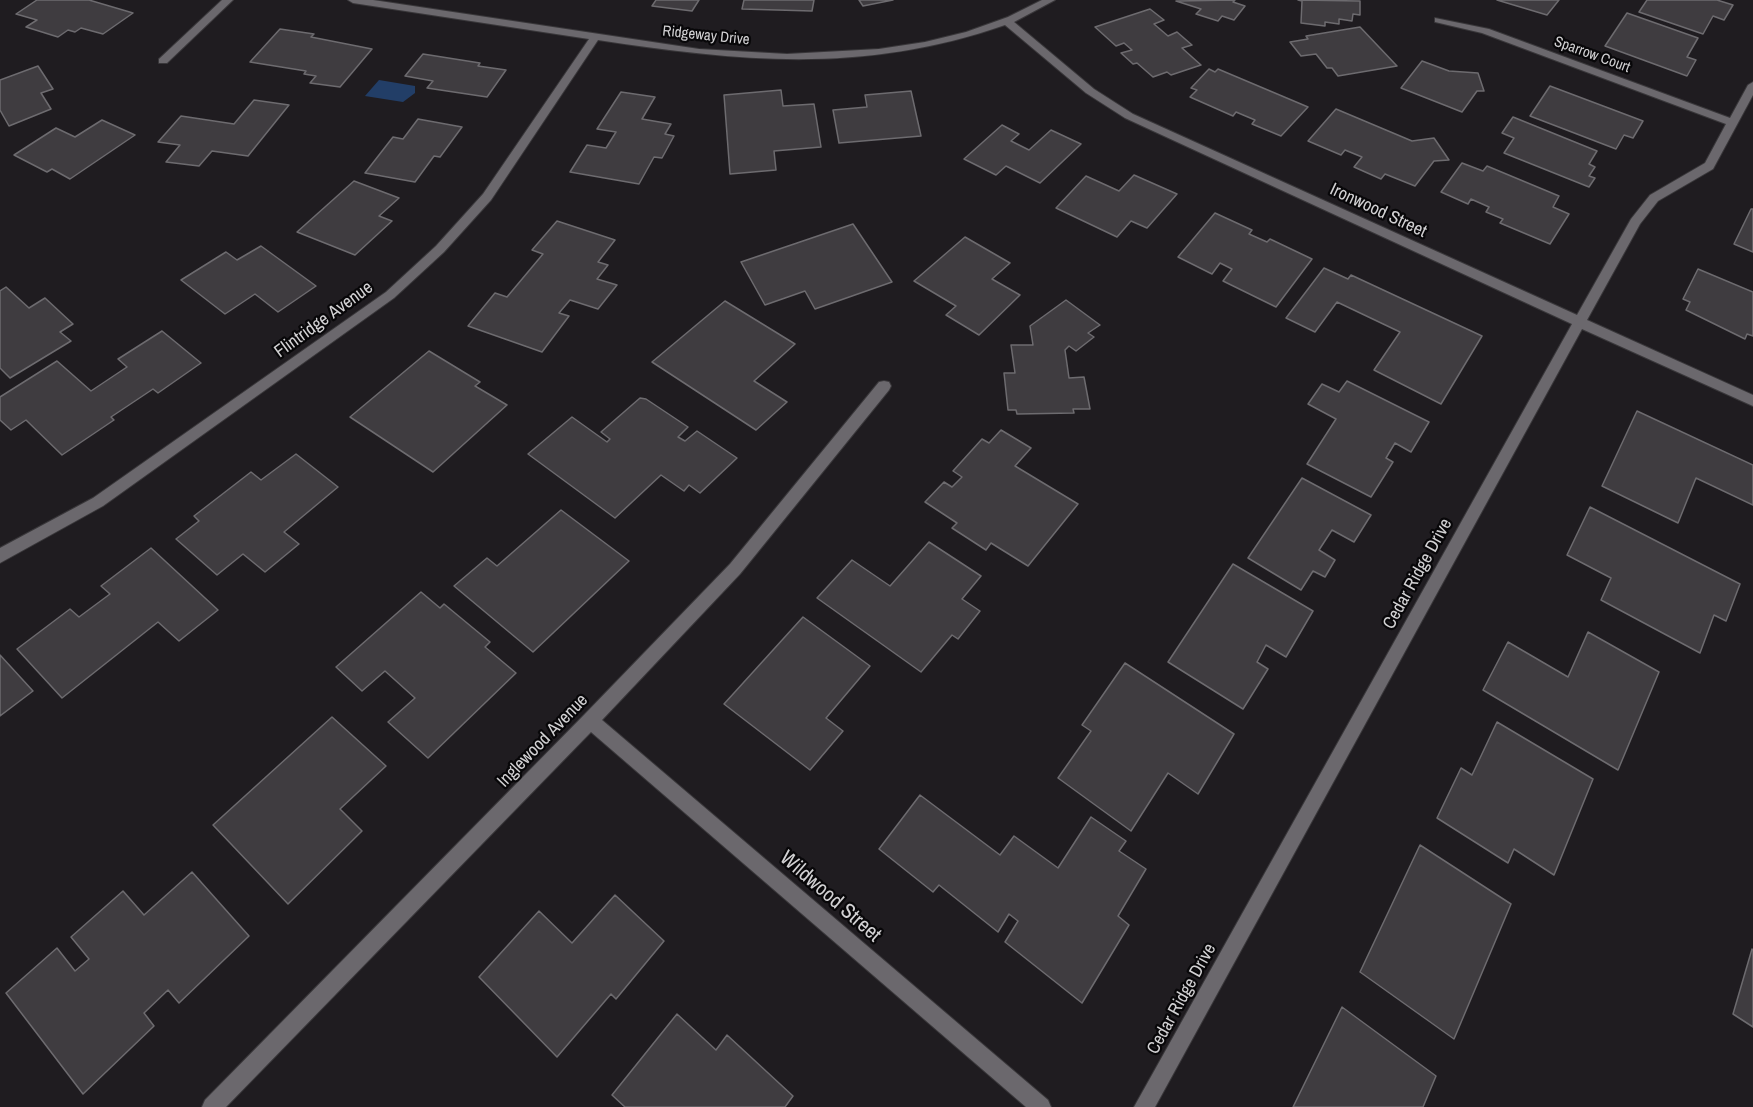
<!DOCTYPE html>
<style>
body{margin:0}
canvas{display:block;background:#1f1c20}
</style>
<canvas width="1753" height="1107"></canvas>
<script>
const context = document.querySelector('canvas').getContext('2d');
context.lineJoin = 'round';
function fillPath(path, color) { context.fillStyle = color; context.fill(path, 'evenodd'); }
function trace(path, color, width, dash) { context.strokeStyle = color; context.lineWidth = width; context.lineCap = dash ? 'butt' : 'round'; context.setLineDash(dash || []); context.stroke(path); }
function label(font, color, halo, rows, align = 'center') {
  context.font = font + ' "Archivo Narrow",sans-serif'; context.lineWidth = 4.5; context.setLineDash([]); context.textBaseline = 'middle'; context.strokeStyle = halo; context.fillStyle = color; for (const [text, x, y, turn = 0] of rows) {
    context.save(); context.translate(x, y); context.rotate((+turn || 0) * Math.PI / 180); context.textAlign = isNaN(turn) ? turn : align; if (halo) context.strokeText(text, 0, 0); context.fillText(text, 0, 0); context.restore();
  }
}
const water = new Path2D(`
 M379 80 415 86V93L403 102 365 96Z`);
const building = new Path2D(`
 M37 0H89L133 13 103 34 81 28 75 32 68 30 58 37 26 27 37 20 16 14Z
 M656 0H699L692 11 652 6Z
 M744 0H814L812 11 742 9Z
 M859 0H893L863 6Z
 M1235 0 1233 2 1245 6 1234 20 1222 16 1218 21 1196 14 1201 9 1176 1Z
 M1298 0 1360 1V15L1353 14 1352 21 1339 19V24L1325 22V26L1301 23 1302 1Z
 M1497 0H1559L1547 15Z
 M1647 0H1717L1733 5 1724 20 1713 16 1703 34 1639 12Z
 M1150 9 1164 20 1154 24 1168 36 1177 32 1192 45 1182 48 1201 65 1171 75 1167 72 1153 77 1137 63 1133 64 1121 53 1132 50 1124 43 1116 46 1095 27Z
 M1627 13 1698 38 1687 57 1696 60 1687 76 1605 46Z
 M1360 27 1397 66 1338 76 1332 68H1327L1316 54 1301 56 1290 42 1308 39 1306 36Z
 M280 29 314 34 311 37 372 49 340 87 310 83 316 76 304 74 306 71 250 62Z
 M423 54 480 63 478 66 506 70 487 97 427 88 433 81 405 76Z
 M1422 61 1449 71 1478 73 1484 91H1477L1462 112 1401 88Z
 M38 66 53 89 41 93 51 109 9 126 0 110V80Z
 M1209 69 1215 72 1218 69 1308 107 1281 136 1252 124 1255 120 1236 112 1233 116 1190 97 1197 90 1191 88Z
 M1550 86 1643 121 1633 138 1624 135 1616 149 1530 116Z
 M781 90 783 106 814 104 821 147 774 151 776 170 730 174 724 95Z
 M911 91 921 136 839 143 833 110 867 107 865 95Z
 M621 92 655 97 642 119 671 124 665 134 674 136 662 158 654 157 639 184 570 172 587 145 606 148 616 132 597 129Z
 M254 100 289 105 248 156 212 151 199 166 166 162 180 145 158 142 181 116 234 124Z
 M1336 109 1412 141 1434 138 1449 160 1434 161 1415 186 1385 174 1381 179 1354 167 1362 157 1345 150 1341 155 1308 141Z
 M1513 117 1597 151 1589 164 1595 167 1589 176 1595 178 1589 187 1504 153 1514 138 1502 133Z
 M418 119 462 127 440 157 434 156 415 182 365 173 393 137 403 139Z
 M102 120 135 135 70 179 52 169 47 172 14 155 56 128 75 137Z
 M1002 125 1019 134 1011 141 1029 150 1051 130 1081 144 1040 183 1006 166 996 175 964 159Z
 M1462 163 1483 171 1487 166 1559 196 1553 207 1569 214 1550 244 1500 223 1503 219 1486 212 1489 207 1471 199 1468 204 1441 192Z
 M1134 175 1177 194 1147 228 1131 221 1117 237 1056 208 1086 176 1119 191Z
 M354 181 399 198 379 216 392 221 355 255 297 232Z
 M1751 209H1753V252L1734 244Z
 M1215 213 1252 230 1249 234 1267 242 1270 239 1312 259 1276 307 1223 281 1232 269 1220 263 1212 274 1178 257Z
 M557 221 615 240 598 262 608 265 597 279 617 285 598 309 570 300 559 313 569 316 542 352 468 326 495 293 507 297 543 254 532 250Z
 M853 224 892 282 815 309 805 291 765 305 741 262Z
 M965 237 1010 263 992 279 1020 295 979 335 946 315 956 306 914 281Z
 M261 246 316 286 278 312 255 294 225 314 181 280 226 252 237 260Z
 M1324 268 1348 279 1351 275 1482 336 1441 404 1374 370 1400 332 1337 302 1315 332 1286 318Z
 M1698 269 1753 292V336L1747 334 1745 339 1686 310 1690 302 1683 299Z
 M6 287 29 308 45 298 73 324 60 332 71 341 10 378 0 368V291Z
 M1066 300 1100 325 1088 333 1094 337 1076 351 1069 346 1065 350 1069 378 1084 377 1090 409H1073L1074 413 1017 414 1016 410H1008L1004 373H1015L1011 345H1033L1030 326Z
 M725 301 795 344 754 381 787 402 756 430 652 362Z
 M162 331 201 363 158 393 153 389 111 417 114 420 62 455 26 420 11 430 0 420V397L57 361 91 391 127 367 118 359Z
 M429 351 480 382 475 386 507 405 433 472 350 417Z
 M1347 381 1429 422 1411 452 1395 443 1386 458 1393 462 1371 497 1307 464 1336 419 1308 404 1322 384 1339 392Z
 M640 398 646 399 688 427 678 437 685 441 697 431 737 458 700 493 689 485 684 491 661 475 615 518 528 454 572 417 607 442 610 439 601 432Z
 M1637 411 1753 465V505L1696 478 1678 523 1602 486Z
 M1001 430 1031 448 1015 466 1078 504 1028 566 991 543 986 550 952 528 957 523 925 502 944 482 952 487 962 477 953 471 982 439 989 443Z
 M296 454 338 487 284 532 299 544 265 572 243 554 217 575 176 539 199 521 194 516 251 472 261 480Z
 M1302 478 1371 515 1354 542 1332 530 1319 550 1335 560 1325 577 1313 571 1301 590 1248 558Z
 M1590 507 1740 584 1726 621 1714 615 1700 653 1601 600 1611 578 1567 555Z
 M561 510 629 561 533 652 454 586 487 558 497 566Z
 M929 542 981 576 962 599 980 611 958 639 952 635 921 672 817 598 852 560 890 586Z
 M151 548 218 610 179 641 158 622 62 698 17 649 70 609 79 617 110 594 101 586Z
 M1233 564 1313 611 1286 657 1266 645 1257 662 1268 669 1243 709 1168 662Z
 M421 592 440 608 444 604 490 642 485 647 516 673 428 758 388 722 415 698 385 671 362 691 336 667Z
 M803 617 870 666 826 718 843 731 810 770 724 704Z
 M1588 632 1659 672 1618 770 1483 690 1508 642 1568 677Z
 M0 655 33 691 0 716Z
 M1125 663 1234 734 1198 794 1168 773 1131 831 1058 778 1091 731 1082 725Z
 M332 717 386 766 340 809 362 831 288 904 213 825Z
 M1497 722 1593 779 1554 875 1514 849 1508 863 1437 818 1461 768 1472 775Z
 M920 795 1000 855 1014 836 1058 868 1091 817 1126 841 1119 851 1146 869 1118 916 1129 925 1082 1003 1005 942 1018 921 1009 914 998 932 939 885 933 892 879 849Z
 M1420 845 1511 904 1454 1039 1360 972Z
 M192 872 249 936 179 1003 168 990 144 1013 154 1026 83 1094 6 993 57 948 75 971 89 959 71 937 123 891 144 915Z
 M615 895 664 941 616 999 611 994 557 1057 479 977 539 911 572 943Z
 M1752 949 1753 950V1027L1733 1014Z
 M1342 1007 1436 1076 1423 1107H1293Z
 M677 1014 716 1050 727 1035 793 1096 785 1107H625L612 1095Z`);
const minor = new Path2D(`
 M222 0H233L167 63H159V59Z
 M348 0H373L699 49 787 54 879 49 925 42 966 32 1008 17 1042 0H1055L1014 22 1094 89 1133 114 1577 315 1631 219 1650 195 1705 163 1726 124 1482 33 1435 22V18L1489 29 1730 118 1748 85 1753 82V95L1713 169 1658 201 1640 224 1587 320 1753 395V406L1582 329 1155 1107H1134L1572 324 1125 118 1086 93 1005 25C864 74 743 62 598 40L491 200 444 252 394 298 103 506 0 563V548L93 498 386 292 436 246 483 194 589 39 353 3Z
 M884 381 889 382 891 386 889 390 740 574 602 720 1048 1100 1051 1107H1026L591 732 226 1107H202L205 1100 584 715 730 564 879 382Z`);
const farStreetnames = [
 ["Ridgeway Drive",706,36,6],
 ["Sparrow Court",1592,55,20]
];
const streetNames = [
 ["Ironwood Street",1378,211,25],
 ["Flintridge Avenue",324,320,-36],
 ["Cedar Ridge Drive",1418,574,-61],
 ["Inglewood Avenue",543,741,-46],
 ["Cedar Ridge Drive",1182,999,-61]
];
const nearStreetnames = [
 ["Wildwood Street",830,897,41]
];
fillPath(water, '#223e67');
fillPath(building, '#3f3c40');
trace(building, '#6d6b6f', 1.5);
trace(minor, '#39373a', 2);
fillPath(minor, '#6b686d');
label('15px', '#d2d1d3', '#080709', farStreetnames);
label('18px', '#d2d1d3', '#080709', streetNames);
label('21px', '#d2d1d3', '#080709', nearStreetnames);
</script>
